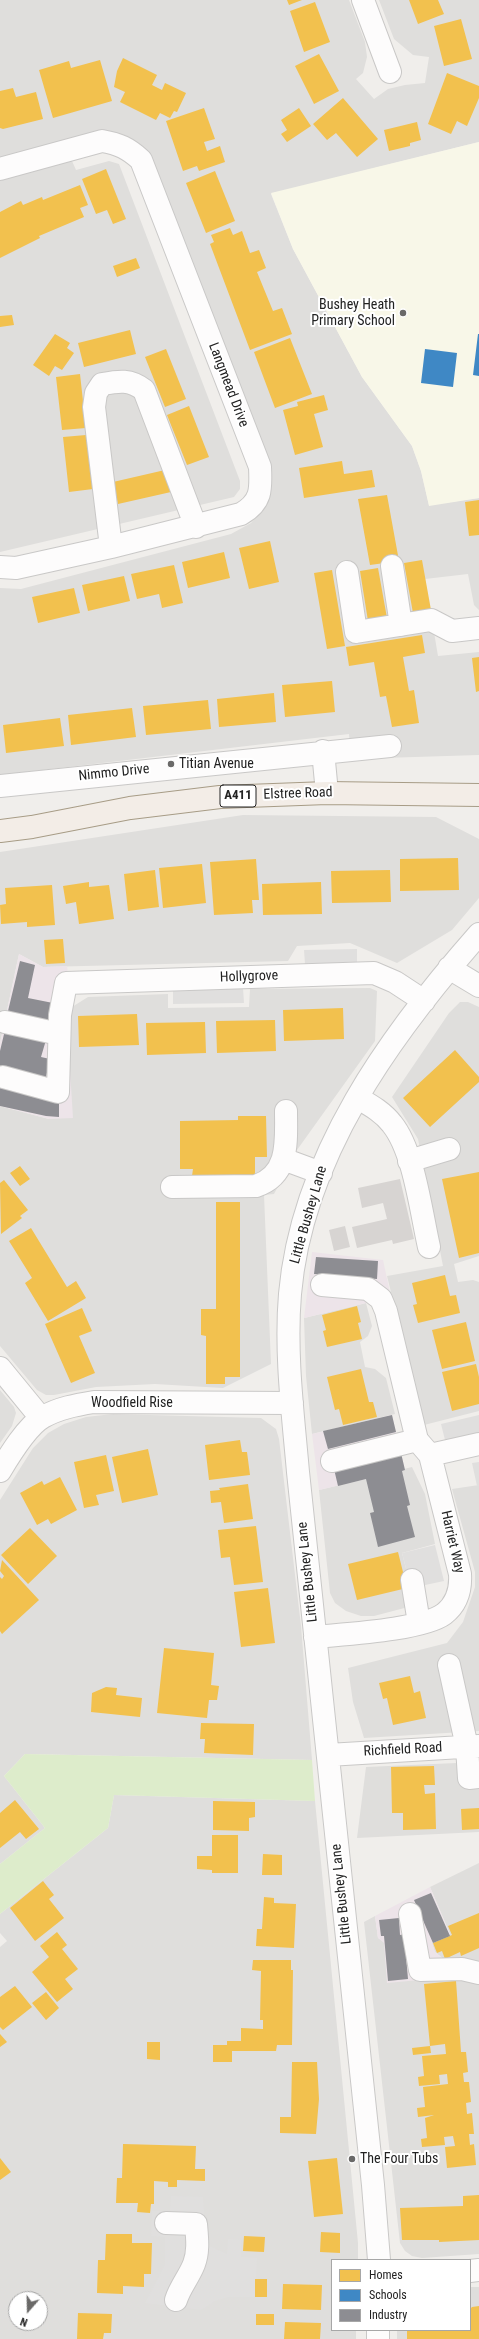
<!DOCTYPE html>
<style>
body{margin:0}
#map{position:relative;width:479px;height:2339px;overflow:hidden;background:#f0eeeb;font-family:"Roboto Condensed",sans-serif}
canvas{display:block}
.legend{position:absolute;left:331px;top:2259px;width:140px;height:72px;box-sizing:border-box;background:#fff;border:1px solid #a7a7a7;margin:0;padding:5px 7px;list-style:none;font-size:12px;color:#222}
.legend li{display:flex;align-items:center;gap:8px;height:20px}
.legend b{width:20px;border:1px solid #a7a7a7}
.north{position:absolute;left:8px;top:2291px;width:40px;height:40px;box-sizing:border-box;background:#fff;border:1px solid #a7a7a7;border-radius:50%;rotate:200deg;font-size:11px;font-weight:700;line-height:16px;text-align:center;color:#222}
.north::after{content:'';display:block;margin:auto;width:14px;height:18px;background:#6a6968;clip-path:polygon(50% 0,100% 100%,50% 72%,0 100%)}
</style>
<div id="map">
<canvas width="479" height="2339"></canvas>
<ul class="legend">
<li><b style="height:11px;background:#f2c14e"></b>Homes</li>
<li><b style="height:11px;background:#3f88c5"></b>Schools</li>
<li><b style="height:11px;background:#8d8d92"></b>Industry</li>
</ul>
<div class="north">N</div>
</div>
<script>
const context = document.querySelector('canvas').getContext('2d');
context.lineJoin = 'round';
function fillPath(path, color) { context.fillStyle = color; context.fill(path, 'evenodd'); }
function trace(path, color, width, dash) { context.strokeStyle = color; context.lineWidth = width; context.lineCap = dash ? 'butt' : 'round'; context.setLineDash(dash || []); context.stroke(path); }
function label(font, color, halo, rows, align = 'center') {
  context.font = font + ' "Roboto Condensed",sans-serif'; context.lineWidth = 4; context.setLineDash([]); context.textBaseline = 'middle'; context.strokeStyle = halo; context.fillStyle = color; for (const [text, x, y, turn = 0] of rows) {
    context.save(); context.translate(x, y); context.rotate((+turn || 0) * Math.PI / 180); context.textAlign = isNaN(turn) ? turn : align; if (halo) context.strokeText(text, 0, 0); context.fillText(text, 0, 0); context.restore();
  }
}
const residential = new Path2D(`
 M0 0H349L365 42 367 57 363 73 356 79 374 99 388 89 405 85 425 83 429 57 413 55 394 39 379 0H479V142L271 194 293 249 362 377 412 446 421 471 429 505 479 498V610L474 605 468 574 425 579 438 656 479 652V755L351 759 349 734 0 775V588L21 589 231 534 251 523 262 510 271 493 272 482 136 143 0 159Z
 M72 161 76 170 109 161 119 164 240 481V489L234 497 0 552V181L12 175Z
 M243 815 436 817 479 839V898L452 930 397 963 350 943 297 946 288 961 43 967 19 954 0 1043V852Z
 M370 988 377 991 375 1041 297 1150 274 1194 264 1195 271 1364 223 1388 155 1384 96 1387 54 1395H46L37 1390 0 1346V1106L49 1119 67 1021 72 1007 88 997 168 994V1008L249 1007 250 989Z
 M460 1002H468L479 1007V1256L454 1264 458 1282 473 1280 479 1282V1411L424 1425 387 1276 443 1266 418 1139 392 1097 449 1013Z
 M366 1303 372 1326 368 1336 360 1342 365 1367 375 1369 386 1378 395 1414 312 1434 306 1376 304 1318Z
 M0 1390 14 1407 16 1413 12 1426 0 1443Z
 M113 1414 261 1418 276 1429 279 1439 301 1626 312 1760 25 1754 4 1776 45 1828 0 1864V1500L33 1448 48 1433 64 1424 86 1417Z
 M412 1467 425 1494 435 1544 402 1553 411 1588 412 1606 374 1616H361L346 1611 335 1603 330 1593 319 1490Z
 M479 1485V1731L364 1738 353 1702 348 1668 447 1643 463 1622 475 1587V1572L452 1489Z
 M479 1762V1832L357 1838 366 1767Z
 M114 1795 315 1801 358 2243V2260H332V2330H356V2339H0V1947L7 1941 0 1933V1914L108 1828ZM16 2299H40V2323H16Z
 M479 1863V1965L445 1960 435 1952 432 1943 450 1934 430 1887Z
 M375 1916 378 1938 463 1976 479 1978V2254L422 2258 412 2256 405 2251 400 2243 364 1922Z
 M470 2287H479V2339H397V2330H470Z`);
const industrial = new Path2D(`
 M19 954 43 967 67 966 72 1007 67 1021 73 1118 49 1119 0 1106V1043Z
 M312 1252 383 1260 391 1297 304 1318Z
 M392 1415 405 1470 319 1490 312 1434Z
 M430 1887 450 1934 432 1943 435 1952 463 1976 387 1983 384 1943 378 1938 375 1916Z`);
const education = new Path2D(`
 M479 142V498L429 506 421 471 412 446 362 377 293 249 271 193Z`);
const grass = new Path2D(`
 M25 1754 312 1760 315 1801 114 1795 108 1828 0 1914V1864L45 1828 4 1776Z`);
const parking = new Path2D(`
 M357 949V963L305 964 304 950Z
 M243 988 244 1003 173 1004V989Z
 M479 1415V1436L446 1444 441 1424Z
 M479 1462V1485L477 1486 472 1463Z
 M435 1545 444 1581 411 1588 402 1553Z
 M171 2196 203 2197 206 2239 210 2246 227 2254 228 2239 241 2240V2257L257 2258 255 2297H228L215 2301 202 2310 145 2303 165 2264V2237L151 2236 152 2211H170Z`);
const homes = new Path2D(`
 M287 0H302L289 5Z
 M409 0H438L444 14 418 24Z
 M315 2 330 42 304 52 290 11Z
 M461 19 472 59 444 66 434 26Z
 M319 54 339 91 314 104 295 66Z
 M123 58 157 75 152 85 162 90 165 83 186 93 177 112 174 111 170 118 160 113 156 120 120 102 125 92 114 87 117 71Z
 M100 60 112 101 53 118 39 70 69 61 71 68Z
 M447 73 479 86V98L467 126 457 121 451 134 428 124Z
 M13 88 16 97 36 92 43 119 3 129 0 128V91Z
 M343 98 378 139 357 157 336 133 327 140 313 124Z
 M204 108 215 139 204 142 207 151 220 146 225 162 199 171 197 166 183 171 166 121Z
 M299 108 311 126 287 142 281 134 287 130 281 120Z
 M417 122 421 140 410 143V146L389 151 384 130Z
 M106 169 126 219 113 224 107 210 96 214 82 179Z
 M215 171 235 221 206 233 186 183Z
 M80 185 88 205 80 208 84 217 39 236 40 238 0 258V212L21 201 23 205 42 197 43 200Z
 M230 228 233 235 242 231 250 253 259 250 266 268 257 272 273 311 282 308 292 334 250 350 210 244 214 242 211 235Z
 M136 258 140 268 117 277 113 266Z
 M12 315 14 325 0 327V316Z
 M130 330 136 354 84 367 78 343Z
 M55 334 70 343 67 348 74 353 62 370 55 366 49 376 33 365Z
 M290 338 312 394 275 408 254 352Z
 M166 349 186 399 165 407 145 357Z
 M80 374 86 428 62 430 56 377Z
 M324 395 328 410 314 414 323 447 295 455 283 410 298 406 297 402Z
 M189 406 209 457 187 465 167 415Z
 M86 435 93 489 69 492 63 437Z
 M342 461 344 474 372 470 375 487 304 498 299 468Z
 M165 470 171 492 118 504 113 482Z
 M387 495 399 561 370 565 358 499Z
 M479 500V535L469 536 465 502Z
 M270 541 279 582 249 589 239 548Z
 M224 552 230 578 188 588 182 562Z
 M422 560 431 610 413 613 404 563Z
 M174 565 183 603 162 608 159 594 137 599 131 574Z
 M378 568 387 618 368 621 360 571Z
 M332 570 345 646 327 649 314 573Z
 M124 576 130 601 88 611 82 585Z
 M74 588 80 613 38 623 32 597Z
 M422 635 425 653 403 657 409 691 414 690 419 723 392 727 386 696 380 697 374 662 349 666 346 647Z
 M479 657V691L476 692 472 658Z
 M332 681 335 712 285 717 282 685Z
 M274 693 276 722 219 727 217 699Z
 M208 700 211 729 146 735 143 706Z
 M132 708 136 737 71 745 68 715Z
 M60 718 64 746 6 753 3 725Z
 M458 858 459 890 400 891V859Z
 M256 859 259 900H252L253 913 214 915 210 862Z
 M202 864 206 903 163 908 159 868Z
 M155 870 159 907 128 911 124 874Z
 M390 870 391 902 332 903 331 871Z
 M89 882V887L109 885 114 919 79 924 76 902 66 904 63 886Z
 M321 882 322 914 263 915 262 884Z
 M52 885 55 925 27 927V922L1 924 0 905 6 904 5 888Z
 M63 939 65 963 46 964 44 940Z
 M343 1008 344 1039 284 1041 283 1010Z
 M137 1014 139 1045 79 1047 78 1016Z
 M275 1020 276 1051 217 1053 216 1021Z
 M205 1022 206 1053 147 1055 146 1023Z
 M455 1050 479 1077V1082L430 1127 403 1098Z
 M238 1116H266L267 1157H255V1176H192L193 1169H180V1121L238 1120Z
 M20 1166 30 1179 20 1186 10 1173Z
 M479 1172V1253L459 1258 442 1179Z
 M4 1180 28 1210 20 1216 22 1218 1 1234 0 1183Z
 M216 1202H240V1377H225V1384H206V1336L201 1335V1309H216Z
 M31 1228 67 1287 76 1281 86 1298 48 1321 25 1283 32 1278 9 1241Z
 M445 1275 450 1296 456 1295 460 1313 418 1323 413 1305 417 1304 412 1283Z
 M357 1306 361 1322 358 1323 362 1339 327 1347 323 1331 326 1330 322 1315Z
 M82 1308 92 1331 79 1336 95 1373 71 1383 45 1324Z
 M466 1322 475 1361 442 1369 432 1330Z
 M476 1364 479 1377V1404L452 1411 442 1372Z
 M361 1369 369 1402H373L377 1417 343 1425 339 1409 335 1410 327 1377Z
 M240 1440 242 1452H247L250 1475 209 1480 205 1445Z
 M148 1449 158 1495 122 1503 112 1457Z
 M106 1455 114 1491 96 1495 99 1505 84 1508 74 1462Z
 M60 1477 77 1510 51 1524 48 1519 37 1525 20 1493 42 1481 44 1485Z
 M248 1484 253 1519 224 1523 221 1502 211 1503 210 1491 220 1490 219 1488Z
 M256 1526 263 1582 234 1585 230 1557 221 1558 218 1530Z
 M30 1528 57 1556 28 1584 1 1555Z
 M398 1552 407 1588 357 1600 348 1564Z
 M2 1560 39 1600 2 1634 0 1631V1577L2 1579 4 1576 0 1571Z
 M268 1588 275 1643 241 1647 234 1592Z
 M164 1648 214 1653 211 1685 219 1686 217 1700H209L207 1718 157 1713Z
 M410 1676 414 1693 420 1691 426 1718 393 1725 387 1698 383 1699 379 1683Z
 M106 1687 117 1688 116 1695 142 1698 140 1717 91 1712 92 1693Z
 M201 1723 254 1724 253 1755 204 1753 205 1739H200Z
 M434 1766 435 1785H424L425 1794 435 1793 436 1829 403 1830V1813H392L391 1767Z
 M15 1800 39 1829 26 1839 20 1832 0 1848V1813Z
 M213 1801 255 1802V1817L249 1818V1831L213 1830Z
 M479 1808V1829L462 1830 461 1809Z
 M212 1835H238V1873H212V1870L197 1869V1856H212Z
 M263 1854 282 1855V1875H262Z
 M43 1881 54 1895 49 1899 64 1918 35 1941 10 1908Z
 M264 1897 274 1898V1903L296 1904 294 1948 256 1946 257 1929H262Z
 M479 1913V1948L461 1956 460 1952 445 1959 442 1951 437 1953 433 1943 452 1935 448 1926Z
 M57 1932 67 1945 62 1949 78 1969 65 1979 73 1989 57 2002 32 1972 49 1957 40 1946Z
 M253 1960H291V1970H293L292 2045H277L276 2051H232V2062H213V2045H227V2041H241V2028L263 2029V2020H260L261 1971 252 1970Z
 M456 1981 461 2052H466L468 2072 463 2073 464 2082H469L471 2102 466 2103 467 2114 472 2113 474 2134H469L470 2145 474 2144 476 2165 447 2168 445 2147 455 2146 453 2136 444 2137 445 2145 422 2147 421 2139 427 2138 425 2118 434 2115 418 2117 417 2108 425 2107 423 2087 448 2084 447 2074 439 2075 440 2084 419 2086 418 2077 424 2076 422 2056 446 2054 445 2044 430 2046 424 1984Z
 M15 1986 32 2007 3 2030 0 2027V1997Z
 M46 1992 59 2008 46 2020 32 2003Z
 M0 2034 7 2042 0 2047Z
 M147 2042H160V2060L147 2059Z
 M430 2046 431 2053 413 2055 412 2048Z
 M292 2062H317L319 2099 316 2134 280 2133V2117H291Z
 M123 2144 196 2146 195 2169H205V2181L177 2180V2187H168V2182L154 2181V2204H151L150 2213 137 2212 138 2203H116L117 2178H122Z
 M0 2158 11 2172 0 2180Z
 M337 2158 343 2214 314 2217 308 2161Z
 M479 2195V2240L439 2242V2240H402L400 2208 463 2206V2196Z
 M321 2232 340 2233V2253L320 2252Z
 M106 2234H132V2243H152L151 2274H144V2287L123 2286V2294L97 2293 98 2260H105Z
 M244 2236 265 2237 264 2252 243 2251Z
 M255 2279H267V2297H255Z
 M283 2284 322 2285 321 2310 282 2309Z
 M479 2306V2339H407V2330H470V2309L472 2307Z
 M78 2313 112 2314 111 2333H104L103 2339H77Z
 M256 2314H274V2325H256Z
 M285 2322 321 2323 320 2339H284Z`);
const schools = new Path2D(`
 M478 334H479V376L473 375Z
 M425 349 457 353 453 387 421 383Z`);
const industry = new Path2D(`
 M20 961 35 965 28 998 53 1003 49 1021 8 1011Z
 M5 1030 46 1040 41 1057 50 1059 46 1077 0 1066V1051Z
 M0 1088 59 1100V1117L46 1116 0 1106Z
 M316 1257 378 1261 377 1279 314 1274Z
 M392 1415 396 1432 328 1449 323 1431Z
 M401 1453 405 1470 402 1471 410 1505 407 1506 415 1537 378 1547 370 1513 374 1512 366 1479 338 1486 334 1469Z
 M431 1893 450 1936 433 1943 414 1900Z
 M399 1918 400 1935 404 1934 408 1979 388 1981 384 1936H381L379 1920Z`);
const building = new Path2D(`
 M400 1179 414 1239 393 1244 392 1240 357 1248 352 1227 387 1219 383 1203 362 1208 358 1188Z
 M345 1226 350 1247 334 1251 329 1230Z`);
const minor = new Path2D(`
 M363 0 390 72
 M0 169 102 141C119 144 128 148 141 160L260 467C261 489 262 502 241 514L111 547 16 568 0 567
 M111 547 94 407 96 393 102 384C119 381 130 379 144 390L196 527
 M392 566 401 625
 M347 572 356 632 431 620 452 631 479 628
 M323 751 327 793
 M0 786 390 746
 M449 968 479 986
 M5 1022 59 1034
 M3 1077 58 1092 60 1015 66 983 374 973 395 982 424 1001
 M358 1098C370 1105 383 1112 392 1124 414 1151 421 1212 429 1247
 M283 1159 321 1173
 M409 1161 449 1149
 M172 1187 256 1186C290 1175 286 1140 286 1111
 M322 1285 368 1289 381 1299 386 1311 417 1440 430 1455
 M0 1368 41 1418
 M332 1461 417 1440
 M0 1471C9 1456 27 1426 43 1417 59 1408 76 1405 94 1402L292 1403
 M412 1580 419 1623
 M315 1637C344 1634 422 1630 444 1614 457 1604 461 1590 460 1574L430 1455 479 1444
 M449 1665 467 1747 469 1778 479 1777
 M328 1755 479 1746
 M410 1914 420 1970 462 1969 479 1973
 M166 2223 196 2224C197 2237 199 2251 194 2264 189 2277 180 2287 176 2300
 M379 2260 373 2185 298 1472C293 1414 285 1353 290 1294 302 1156 390 1035 479 934
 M470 2271 479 2270
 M378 2339V2330`);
const major = new Path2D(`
 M0 831 32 827 130 808 220 797 327 793 479 795`);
const markers = [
 [403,313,4,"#6a6968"],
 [171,764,4,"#6a6968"],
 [352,2159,4,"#6a6968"]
];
const shields = [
 [238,796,36]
];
const shieldNames = [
 ["A411",238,796]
];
const poiNames = [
 ["Bushey Heath",395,305,"right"],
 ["Primary School",395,321,"right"],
 ["Titian Avenue",179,764],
 ["The Four Tubs",360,2159]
];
const streetNames = [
 ["Langmead Drive",228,385,69],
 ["Nimmo Drive",114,773,-6],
 ["Elstree Road",298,794,-2],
 ["Hollygrove",249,977,-2],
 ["Little Bushey Lane",309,1215,-74],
 ["Woodfield Rise",132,1403],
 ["Harriet Way",452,1542,77],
 ["Little Bushey Lane",308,1572,-96],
 ["Richfield Road",403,1750,-3],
 ["Little Bushey Lane",342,1894,-96]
];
fillPath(residential, '#dfdedc');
fillPath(industrial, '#ede4e9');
fillPath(education, '#f8f7e8');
fillPath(grass, '#ddeccb');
fillPath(parking, '#e0dfde');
fillPath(homes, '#f2c14e');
fillPath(schools, '#3f88c5');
fillPath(industry, '#8d8d92');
fillPath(building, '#d7d4d2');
trace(minor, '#c9c8c7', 24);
trace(major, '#a79c86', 24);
trace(minor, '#fdfcfc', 22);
trace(major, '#f3ede7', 22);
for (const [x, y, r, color] of markers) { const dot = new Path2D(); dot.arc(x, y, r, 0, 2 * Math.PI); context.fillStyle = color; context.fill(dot); trace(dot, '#fff', 1.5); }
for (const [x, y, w] of shields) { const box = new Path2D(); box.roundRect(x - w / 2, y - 11, w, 22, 3); context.fillStyle = '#fff'; context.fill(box); trace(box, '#222', 1); }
label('bold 13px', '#222', null, shieldNames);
label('14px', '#222', '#fff', poiNames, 'left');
label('14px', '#222', '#fff', streetNames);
</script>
